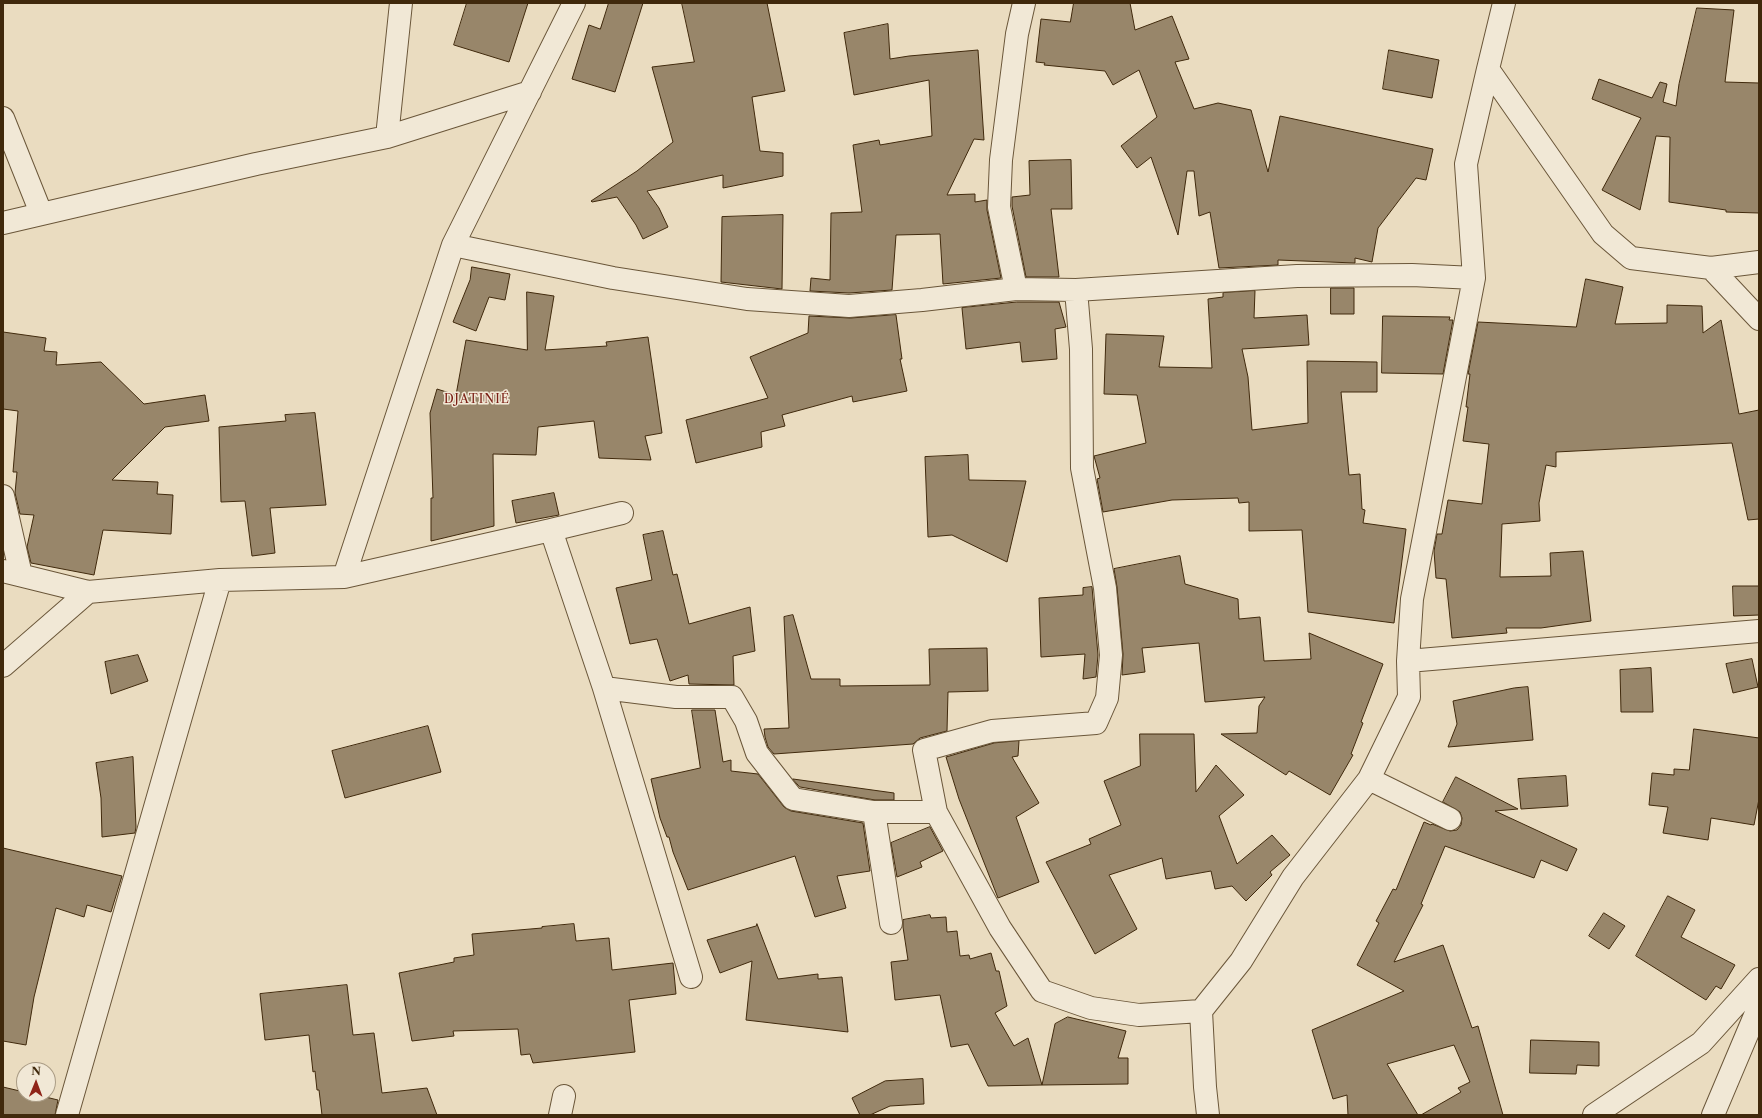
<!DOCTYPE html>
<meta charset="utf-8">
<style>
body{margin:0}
#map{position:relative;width:1762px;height:1118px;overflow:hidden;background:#eadcc0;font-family:"Libre Caslon Text",serif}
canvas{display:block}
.frame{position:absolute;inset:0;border:4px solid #40290c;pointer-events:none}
.north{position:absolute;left:16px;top:1062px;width:40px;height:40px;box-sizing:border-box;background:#f1e8d6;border:1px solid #aa9c85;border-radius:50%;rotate:1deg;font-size:11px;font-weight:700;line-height:16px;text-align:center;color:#40290c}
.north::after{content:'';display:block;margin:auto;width:14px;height:18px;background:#8f2418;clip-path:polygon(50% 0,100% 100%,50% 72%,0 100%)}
</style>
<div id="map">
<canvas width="1762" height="1118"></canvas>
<div class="frame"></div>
<div class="north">N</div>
</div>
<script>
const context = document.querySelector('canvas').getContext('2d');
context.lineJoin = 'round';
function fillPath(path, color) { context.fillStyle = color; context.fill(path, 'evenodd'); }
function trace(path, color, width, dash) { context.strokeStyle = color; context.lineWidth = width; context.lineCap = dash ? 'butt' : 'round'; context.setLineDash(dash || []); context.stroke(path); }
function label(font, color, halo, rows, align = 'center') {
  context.font = font + ' "Libre Caslon Text",serif'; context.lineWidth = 3; context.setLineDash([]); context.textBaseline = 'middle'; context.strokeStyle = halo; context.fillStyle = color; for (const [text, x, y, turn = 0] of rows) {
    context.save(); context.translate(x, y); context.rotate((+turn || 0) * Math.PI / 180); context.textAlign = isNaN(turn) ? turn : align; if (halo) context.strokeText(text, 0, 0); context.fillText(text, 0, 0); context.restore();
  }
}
const building = new Path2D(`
 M467 3H528L509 62 454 45Z
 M609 3H643L615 92 572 79 589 25 600 29Z
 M682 3H767L785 91 752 97 760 151 783 153V176L723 188V175L647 191 659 208 668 227 643 239 636 225 617 197 592 202 591 201 637 171 673 142 652 67 694 62Z
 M1074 3H1130L1135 30 1172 16 1189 59 1175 62 1194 109 1218 103 1251 110 1268 172 1280 116 1433 149 1426 180 1416 178 1378 228 1372 262 1355 258V263L1278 260V265L1219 268 1210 212 1199 216 1194 171H1187L1178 235 1151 157 1137 168 1121 146 1157 117 1139 70 1113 85 1105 71 1044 65 1045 63 1036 62 1041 19 1070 22Z
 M1697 8 1734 10 1725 82 1759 83V213L1726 212V210L1669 202 1670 137 1656 136 1640 210 1602 190 1641 118 1592 99 1599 79 1652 98 1660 82 1667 84 1663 102 1676 106 1679 84Z
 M888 24 890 59 909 56 978 50 984 140 974 139 947 195 975 194V202L987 200V210L1001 278 943 284 940 234 896 235 892 290 849 293 810 291 811 278 830 280 831 213 862 212 853 145 879 140 880 145 932 136 929 80 854 95 844 33Z
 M1389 50 1439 60 1432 98 1383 89Z
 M1071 160 1072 209H1051L1059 277H1026L1012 206V197L1030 195 1029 161Z
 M783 215 782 289 721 282 722 217Z
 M472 267 510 274 505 300 489 297 476 331 453 322 470 280Z
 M1586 279 1623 287 1615 324 1667 323V305L1702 306 1703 333 1721 320 1739 414 1759 410V519L1748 520 1732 443 1556 452V467L1546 465 1539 503 1540 521 1502 524 1500 577 1551 576 1550 553 1583 551 1591 621 1541 628H1506L1507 633 1452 638 1446 579 1436 578 1434 551 1437 534H1442L1448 500 1482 504 1489 444 1463 441 1468 407H1466L1470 374H1468L1478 322 1576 327Z
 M1331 288H1354V314H1331Z
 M1255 291 1254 318 1307 315 1309 345 1242 349 1248 377 1252 430 1308 423 1307 361 1377 362V392H1341L1349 475 1360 474 1362 509 1365 510 1363 523 1406 529 1394 623 1308 612 1302 530 1249 531V502L1239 503 1238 498 1172 500 1103 512 1097 479 1100 478 1094 456 1146 443 1137 395 1104 394 1106 334 1164 336 1159 367 1212 368 1208 299 1223 297V293Z
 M527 292 554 296 545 350 607 346 606 342 648 337 662 433 645 436 651 460 599 458 594 421 538 427 536 455 493 454 494 526 431 541V498H433L430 413 437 389 456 395 466 340 527 350Z
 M1017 302H1059L1066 327 1055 329 1057 359 1022 362 1020 342 966 349 962 308Z
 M896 315 902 359H900L907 391 853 402 852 396 782 415 785 426 761 432 762 447 696 463 686 420 768 398 750 357 808 333 809 316 850 318Z
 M1383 316 1450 317 1449 320H1453L1443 374 1382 373Z
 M3 332 46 338 44 351 57 352 56 365 101 362 144 404 205 395 209 421 165 427 112 480 158 482 157 494 173 495 171 534 103 530 94 575 31 563 27 547 34 515 20 514 15 493 17 472H13L18 411 3 409Z
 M315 413 326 505 270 508 275 553 252 556 245 501 221 502 219 427 286 421 285 415Z
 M968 455 969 480 1026 481 1007 562 952 535 928 537 925 457Z
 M554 493 559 515 516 523 512 501Z
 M663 531 673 575 677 574 689 624 750 607 755 651 733 656 734 685 689 684 688 675 670 681 657 639 630 644 616 588 652 580 643 535Z
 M1180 556 1185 584 1238 599 1239 619 1260 617 1264 661 1311 659 1309 633 1383 664 1361 722 1363 723 1351 754 1353 755 1330 795 1289 771 1286 775 1221 734 1257 733 1259 706 1265 697 1205 702 1199 643 1142 648 1145 672 1122 675 1123 654 1117 587 1114 569Z
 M1733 586H1759V615L1734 616Z
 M1092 587 1098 655 1096 677 1083 679 1085 654 1041 657 1039 598 1083 595V588Z
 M793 615 811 679H840V686L930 685 929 649 987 648 988 691 948 692 947 731 920 738 913 744 774 754 768 747 765 737 764 729 789 728 784 617Z
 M138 655 148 681 111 694 105 662Z
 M1752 659 1758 687 1733 693 1726 664Z
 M1651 668 1653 712H1621L1620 670Z
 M1528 687 1533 740 1448 747 1457 724 1453 701 1514 688Z
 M692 710H715L723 762 731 760V771L758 774 784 807 791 811 863 823 870 871 837 876 846 908 815 917 795 856 688 890 673 852 669 837H667L660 818 651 779 700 768Z
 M428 726 441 772 345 798 332 751Z
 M1694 729 1759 738V799L1754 825 1711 818 1708 840 1663 833 1668 807 1649 805 1652 773 1674 775V769L1689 770Z
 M1140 734H1194L1196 792 1216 765 1244 795 1219 816 1237 864 1272 835 1290 855 1270 872 1272 875 1246 901 1232 886 1215 889 1211 871 1166 879 1162 858 1109 875 1137 929 1095 954 1046 862 1091 844 1089 839 1121 825 1104 781 1140 766Z
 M1019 741 1018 756 1012 757 1039 803 1016 817 1039 882 998 898 959 799 946 757 994 743Z
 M133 757 136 827 135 833 102 837 101 798 96 763Z
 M1566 776 1568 806 1521 809 1518 779Z
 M1456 777 1518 809 1495 811 1577 849 1567 871 1541 860 1534 878 1445 846 1421 904 1423 905 1394 962 1443 945 1472 1028 1478 1026 1503 1115H1421L1461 1092 1458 1088 1470 1082 1454 1045 1387 1064 1418 1115H1348L1347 1095 1333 1099 1312 1030 1404 991 1357 965 1379 923 1376 921 1393 889 1396 890 1424 822 1431 825 1432 824 1450 831 1457 830 1461 825 1462 818 1460 812 1443 802Z
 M793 779 894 793V800H875L800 787Z
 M930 827 943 851 920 862 922 867 897 877 891 843Z
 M3 848 122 876 111 912 87 905 84 917 56 908 34 997 26 1045 3 1041Z
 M1668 896 1695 910 1681 937 1735 965 1721 989 1716 986 1706 1000 1636 956Z
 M1604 913 1625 926 1609 949 1589 936Z
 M930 915 931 918 946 917 947 932 957 931 960 956 969 955 970 959 991 953 996 971H999L1007 1006 995 1013 1014 1046 1028 1038 1042 1085 988 1086 968 1044 951 1047 940 995 895 1000 891 962 908 960 903 927V920Z
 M574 924 576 941 609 938 612 970 673 963 676 994 629 1000 635 1052 533 1063 530 1054 521 1055 518 1029 453 1031 454 1036 412 1041 399 973 454 962V958L474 955 472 934 542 928V927Z
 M757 924 778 979 818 974V979L842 977 848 1032 746 1020 752 961 720 973 707 940 756 926Z
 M347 985 353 1035 374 1033 382 1093 427 1088 437 1115H322L319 1090H317L315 1071 313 1072 309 1035 265 1040 260 994Z
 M1068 1017 1126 1031 1118 1058H1128V1084L1042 1085 1055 1024Z
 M1531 1040 1599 1042V1066L1577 1065 1576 1074 1530 1073Z
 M923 1079 924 1104 890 1106 870 1115H860L852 1098 885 1081Z
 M3 1087 24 1092V1094H33L58 1100 55 1115H3Z`);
const minor = new Path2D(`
 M574 3 453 245 613 278 747 299 849 306 922 300 1016 289
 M1024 3 1017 34 1001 160 999 207 1016 289 1076 290
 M1504 3 1488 69 1603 234 1631 258 1711 268 1759 319
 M3 118 41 213
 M387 137 401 3
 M3 223 256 164 387 137 530 92
 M453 245 344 577 551 530 604 688 691 977
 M1711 268 1759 262
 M3 496 21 575
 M551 530 622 513
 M3 571 88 592 220 580 344 577
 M1408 661 1759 631
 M3 666 88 592
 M604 688 676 697H732L746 721 757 753 793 799 874 812H936
 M1369 779 1450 819
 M874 812 891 923
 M1201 1011 1139 1015 1091 1008 1042 991 1000 928 936 812 924 750 992 731 1096 723 1107 698 1111 655 1105 588 1082 468 1081 349 1076 290 1297 276 1412 275 1474 278
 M67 1115 220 580
 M560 1115 564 1096
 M1208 1115 1205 1087 1201 1011 1241 961 1293 877 1369 779 1409 697 1408 661 1412 599 1474 278 1466 164 1488 69
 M1594 1115 1701 1043 1759 979
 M1713 1115 1759 1006`);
const neighbourhoodNames = [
 ["DJATINIÉ",477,400]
];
fillPath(building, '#98866a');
trace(building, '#40290c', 1);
trace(minor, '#6a5639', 24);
trace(minor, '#f1e8d6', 22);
context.letterSpacing = '1px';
label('12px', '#7a1f14', '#f1e8d6', neighbourhoodNames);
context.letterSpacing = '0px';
</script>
